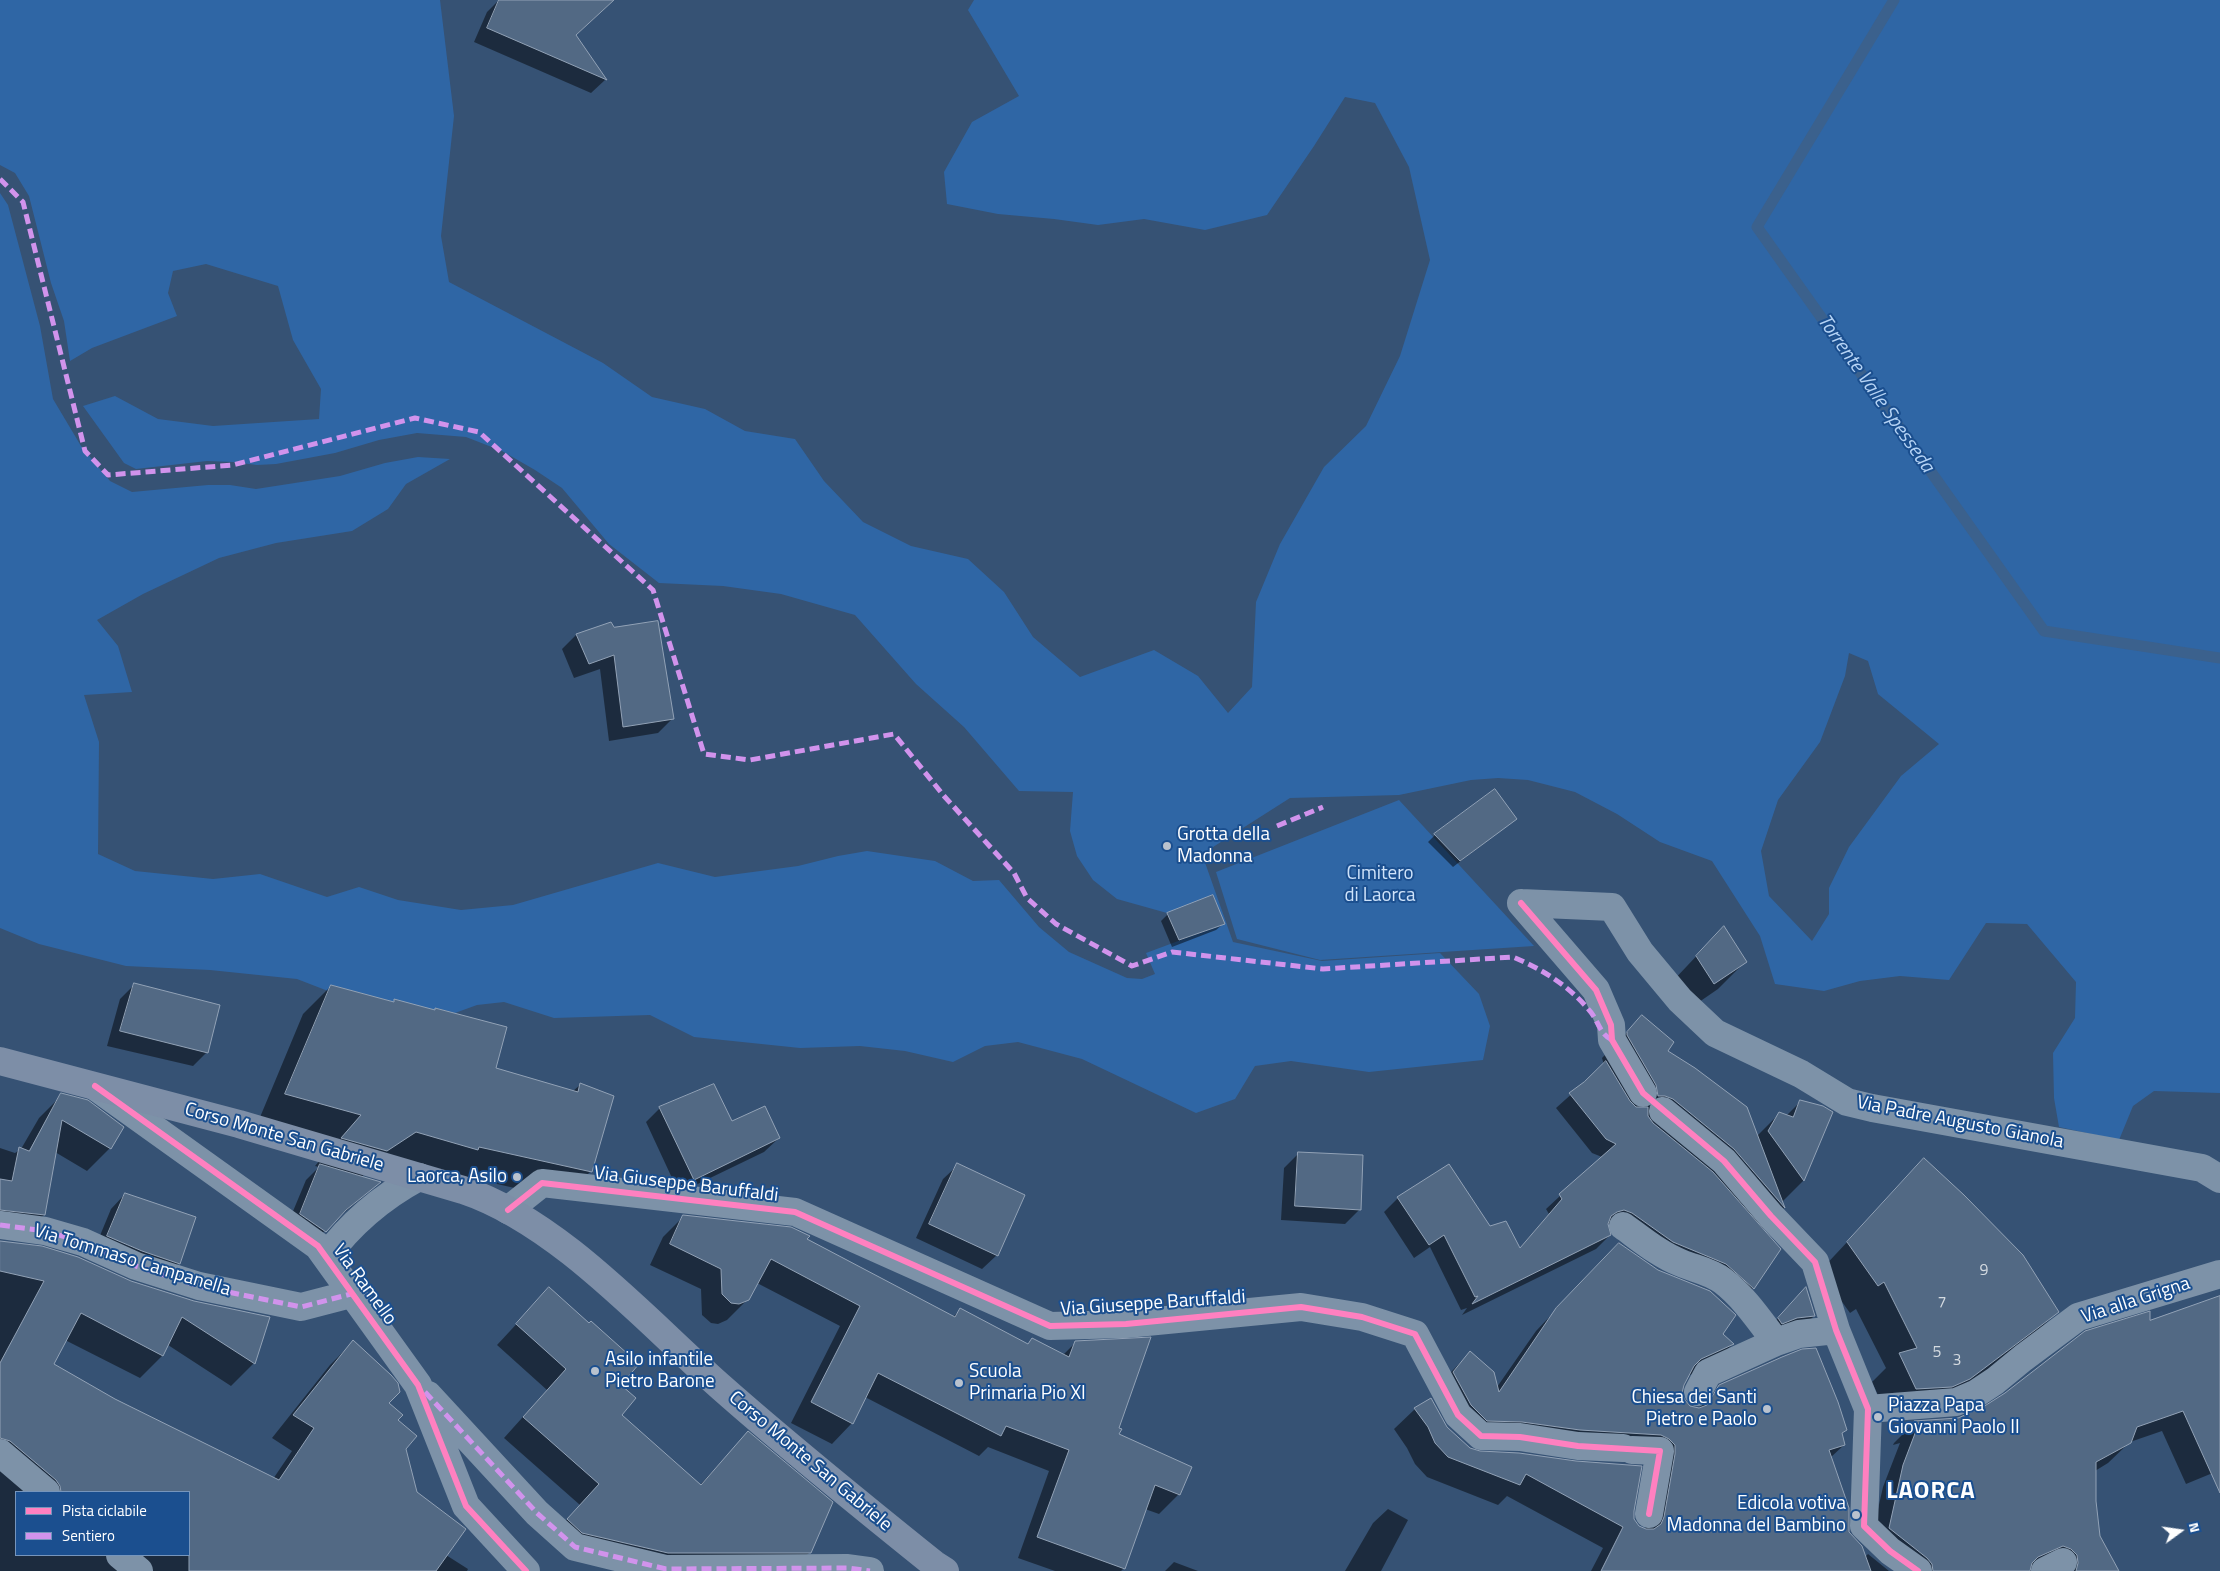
<!DOCTYPE html>
<style>
body{margin:0}
#map{position:relative;width:2220px;height:1571px;overflow:hidden;background:#365274;font-family:"Titillium Web",sans-serif}
canvas{display:block}
.legend{position:absolute;left:15px;top:1491px;width:175px;height:65px;box-sizing:border-box;background:#1b4f8f;border:1px solid #7695bc;margin:0;padding:6px 9px;list-style:none;font-size:15px;color:#fff}
.legend li{display:flex;align-items:center;gap:10px;height:25px}
.legend b{width:25px;border:1px solid #7695bc}
.north{position:absolute;left:2155px;top:1506px;width:50px;height:50px;-webkit-text-stroke:4px #1b4f8f;paint-order:stroke;rotate:76deg;font-size:14px;font-weight:700;line-height:20px;text-align:center;color:#fff}
.north::after{content:'';display:block;margin:auto;width:18px;height:22px;background:#fff;clip-path:polygon(50% 0,100% 100%,50% 72%,0 100%)}
</style>
<div id="map">
<canvas width="2220" height="1571"></canvas>
<ul class="legend">
<li><b style="height:6px;background:#ff80c0"></b>Pista ciclabile</li>
<li><b style="height:6px;background:#d193ec"></b>Sentiero</li>
</ul>
<div class="north">N</div>
</div>
<script>
const context = document.querySelector('canvas').getContext('2d');
context.lineJoin = 'round';
function fillPath(path, color) { context.fillStyle = color; context.fill(path, 'evenodd'); }
function trace(path, color, width, dash) { context.strokeStyle = color; context.lineWidth = width; context.lineCap = dash ? 'butt' : 'round'; context.setLineDash(dash || []); context.stroke(path); }
function label(font, color, halo, rows, align = 'center') {
  context.font = font + ' "Titillium Web",sans-serif'; context.lineWidth = 4; context.setLineDash([]); context.textBaseline = 'middle'; context.strokeStyle = halo; context.fillStyle = color; for (const [text, x, y, turn = 0] of rows) {
    context.save(); context.translate(x, y); context.rotate((+turn || 0) * Math.PI / 180); context.textAlign = isNaN(turn) ? turn : align; if (halo) context.strokeText(text, 0, 0); context.fillText(text, 0, 0); context.restore();
  }
}
const green = new Path2D(`
 M0 0H440L454 116 441 236 449 282 603 363 652 397 705 409 745 431 795 439 824 481 863 522 911 546 968 559 1004 592 1033 637 1080 677 1154 650 1198 676 1228 713 1252 687 1256 602 1280 544 1324 467 1366 426 1400 356 1430 260 1409 167 1375 103 1345 97 1314 146 1267 215 1205 230 1144 219 1098 225 1054 219 998 214 947 204 944 172 972 122 1019 96 968 10 974 0H2220V1093L2154 1091 2133 1106 2119 1140 2059 1127 2054 1098 2053 1053 2075 1018 2076 982 2027 924 1986 923 1949 980 1900 976 1860 981 1824 991 1775 984 1760 936 1712 861 1660 842 1617 814 1575 792 1528 780 1498 778 1471 780 1399 795 1290 798 1202 854 1233 942 1322 961 1440 953 1479 994 1490 1026 1483 1060 1369 1072 1291 1061 1255 1066 1235 1099 1196 1113 1082 1059 1018 1042 985 1046 953 1062 905 1051 860 1046 800 1048 694 1037 650 1015 554 1018 504 1002 477 1005 455 1013 436 1008 435 1010 394 1000V1002L331 985 328 991 297 979 210 970 126 966 39 944 0 928V193L8 205 40 326 53 399 81 446 110 481 132 492 208 485H230L256 489 340 476 385 463 418 457 450 459 406 484 388 509 352 531 276 543 219 558 143 594 97 620 118 646 132 692 84 695 99 742 98 854 135 871 213 879 260 874 327 897 359 887 398 900 461 910 513 905 658 863 715 877 798 866 838 856 867 851 935 861 973 881 999 880 1039 927 1069 952 1127 978 1142 979 1155 974 1146 953 1224 924 1213 895 1167 913 1117 899 1093 880 1077 856 1070 831 1073 792 1019 791 964 727 916 684 855 615 781 594 723 586 659 583 609 544 562 488 535 470 502 451 466 437 417 433 379 440 335 453 276 464 257 465 233 462 207 461 136 469 124 463 83 406 115 396 158 419 213 426 319 419 321 389 293 340 278 286 206 264 173 271 168 293 177 316 92 348 70 361 64 321 51 283 29 196 15 173 0 165ZM1849 653 1868 661 1878 694 1939 744 1901 776 1849 847 1829 888V914L1812 941 1769 896 1761 851 1778 800 1820 742 1845 676Z
 M1399 800 1534 946 1320 960 1237 939 1216 872Z`);
const shadow = new Path2D(`
 M499 0H614L575 36 605 80 591 93 474 42 487 12Z
 M610 623 672 719 658 733 609 741 600 669 574 678 562 649 576 635Z
 M1515 819 1453 867 1428 842 1435 835Z
 M1168 914 1223 924 1216 930 1172 947 1161 921Z
 M1723 928 1745 962 1718 989 1686 1011 1669 985Z
 M135 984 207 1052 193 1066 107 1046 120 999Z
 M331 986 392 1003 394 1001 434 1011 436 1009 494 1069 573 1091 580 1085 591 1171 563 1199 387 1159 361 1177 379 1183 334 1221 310 1246 286 1228 306 1180 319 1167 315 1166 334 1143 258 1122 303 1014Z
 M1642 1017 1666 1051 1757 1136 1779 1114 1786 1116 1800 1102 1831 1112 1803 1181 1782 1202 1784 1208 1762 1230 1753 1288 1739 1301 1610 1224H1606L1610 1235 1596 1249 1462 1315 1467 1308 1461 1310 1430 1247 1414 1258 1384 1212 1398 1198 1489 1227 1519 1249 1549 1214 1546 1209 1602 1157 1592 1153 1556 1108 1604 1065 1602 1058Z
 M62 1095 110 1148 87 1171 55 1152 44 1215 21 1237 0 1235V1148L15 1153 21 1149 39 1118Z
 M660 1108 731 1123 779 1138 764 1152 679 1193 646 1122Z
 M1299 1153 1360 1209 1345 1224 1281 1220 1284 1168Z
 M1924 1160 2057 1312 2029 1340 1940 1407 1888 1417 1872 1382 1886 1368 1856 1309 1850 1313 1820 1271Z
 M958 1165 997 1255 982 1269 916 1238 943 1179Z
 M125 1194 179 1263 164 1277 94 1250 111 1209Z
 M684 1216 805 1240 953 1317 960 1310 1027 1345 1032 1340 1063 1355 1076 1342 1118 1429V1435L1179 1494 1159 1514 1145 1509 1124 1568 1121 1571H1055L1018 1558 1049 1471 988 1447 979 1456 865 1397 852 1423 832 1444 791 1423 840 1326 757 1283 748 1299 727 1320 718 1324 711 1323 702 1315 701 1289 650 1265 663 1237Z
 M0 1242 131 1282 254 1363 231 1386 168 1345 162 1356 140 1378 65 1340 52 1364 115 1400 273 1479 292 1451 272 1438 330 1365 353 1342 397 1421 416 1493 446 1555 468 1569 467 1571H0ZM16 1492H189V1555H16Z
 M1599 1265 1721 1335 1733 1344 1712 1364 1688 1376 1681 1393 1683 1401 1690 1407 1698 1409 1720 1386 1845 1430 1841 1435 1844 1445 1830 1458 1848 1533 1865 1557 1868 1554 1889 1571H1591L1603 1548 1507 1496 1498 1505 1427 1477 1415 1464 1407 1448 1394 1429 1415 1409 1431 1399 1446 1427 1470 1449 1480 1453 1576 1463 1632 1511 1633 1520 1639 1527 1645 1530 1655 1475 1648 1458 1466 1441 1450 1373 1470 1353 1497 1387 1536 1331Z
 M549 1289 619 1385 620 1416 700 1485 748 1433 810 1552 791 1571 548 1540 580 1505 504 1438 547 1390 497 1345Z
 M1806 1289 1814 1316 1800 1330 1764 1333Z
 M2220 1311V1470L2186 1484 2162 1431 2130 1442 2108 1463 2095 1471V1501L2098 1537 2117 1571H1895L1869 1549 1883 1487 1900 1443 1893 1445 1894 1443 1915 1422 1958 1419 1984 1408 2149 1322Z
 M1388 1509 1408 1520 1381 1571H1345L1373 1523Z
 M1174 1562 1198 1571H1165Z`);
const stream = new Path2D(`
 M1894 0 1757 227 2044 631 2220 658`);
const building = new Path2D(`
 M499 0H614L576 35 607 80 487 28Z
 M658 621 674 719 623 727 614 655 589 664 576 634 611 622 614 627Z
 M1495 789 1517 819 1460 861 1434 834Z
 M1213 895 1225 924 1179 940 1167 913Z
 M1724 926 1747 962 1714 984 1696 956Z
 M134 983 220 1005 208 1053 120 1031Z
 M331 985 394 1002V999L435 1010V1008L507 1027 496 1068 578 1092 580 1083 614 1096 592 1172 479 1147 478 1150 416 1132 387 1151 341 1138 361 1115 285 1094Z
 M1642 1015 1674 1042 1668 1051 1695 1068 1747 1107 1785 1208 1734 1149 1673 1099 1665 1096H1658L1656 1085 1627 1035V1032Z
 M1606 1061 1630 1101 1636 1107H1648V1116L1653 1123 1713 1172 1781 1249 1754 1289 1726 1264 1673 1242 1632 1213 1624 1210 1617 1212 1611 1216 1608 1224 1611 1235 1472 1304 1478 1296 1475 1297 1444 1235 1429 1245 1397 1197 1449 1164 1490 1226 1506 1221 1520 1248 1562 1199 1559 1194 1616 1144 1606 1139 1569 1093 1584 1082Z
 M714 1084 732 1121 765 1106 780 1138 694 1180 659 1107Z
 M61 1093 88 1100 124 1127 111 1149 62 1120 45 1215 0 1210V1179L12 1181 19 1147 29 1151Z
 M1800 1100 1823 1106 1833 1112 1804 1181 1768 1131 1779 1112 1793 1117Z
 M1298 1152 1363 1155 1361 1210 1295 1206Z
 M1924 1158 1964 1195 2023 1255 2059 1312 1970 1379 1952 1387 1916 1389 1899 1353 1917 1348 1884 1282 1878 1286 1847 1242Z
 M957 1163 1025 1195 998 1256 929 1224Z
 M320 1164 381 1182 346 1210 326 1232 300 1214Z
 M125 1193 196 1217 180 1264 142 1251 107 1236Z
 M683 1215 791 1227 810 1236 807 1239 955 1317 960 1308 1028 1344 1032 1338 1069 1357 1075 1341 1151 1337 1119 1428 1122 1429 1119 1434 1192 1467 1180 1495 1155 1485 1125 1569 1037 1537 1069 1450 1006 1426 1001 1436 878 1373 853 1424 811 1402 860 1306 771 1259 749 1300 739 1304 731 1303 722 1294 721 1269 670 1244Z
 M0 1241 42 1246 78 1257 131 1281 194 1301 270 1317 255 1364 182 1317 163 1356 81 1313 54 1364 115 1399 279 1480 314 1428 293 1415 353 1340 391 1375 398 1383 400 1392 389 1403 403 1415 398 1420 417 1436 406 1449 417 1492 466 1529 436 1571H189V1492H61L60 1486 56 1480 10 1441 0 1438V1363L44 1281 0 1271Z
 M1619 1243 1658 1270 1710 1291 1736 1315 1723 1334 1734 1344 1701 1359 1694 1366 1684 1385 1682 1393 1685 1400 1690 1406 1699 1408 1707 1405 1719 1385 1782 1357 1802 1349 1816 1348 1838 1402 1847 1430 1842 1433 1845 1445 1829 1450 1849 1508V1532L1862 1546 1871 1571H1601L1623 1527 1526 1474 1520 1485 1448 1457 1435 1443 1428 1427 1414 1408 1431 1398 1447 1427 1470 1448 1480 1451 1519 1453 1576 1461 1642 1466 1634 1511V1519L1639 1526 1646 1529H1654L1661 1524 1664 1517 1675 1454V1445L1669 1439 1661 1435 1580 1430 1522 1422 1487 1421 1471 1405 1453 1372 1470 1351 1494 1372 1499 1392 1556 1308Z
 M549 1287 589 1323 591 1321 639 1364 621 1385 636 1398 622 1415 701 1485 748 1431 833 1502 811 1553H668L582 1533 567 1519 599 1484 523 1417 566 1369 516 1324Z
 M1806 1287 1815 1316 1797 1318 1782 1324 1778 1318Z
 M2220 1296V1493L2183 1411 2137 1427 2131 1443 2096 1462V1501L2100 1536 2119 1571H2076L2078 1563 2077 1555 2071 1549 2063 1546 2038 1557 2032 1563 2030 1571H1933L1932 1564 1927 1558 1889 1528 1903 1465 1919 1423 1913 1425 1914 1421 1958 1418 1983 1407 2005 1393 2085 1331 2150 1311V1320Z`);
const minor = new Path2D(`
 M1521 903 1612 907 1640 952 1680 1000 1715 1033 1801 1074 1847 1102 1872 1108 2202 1168 2220 1179
 M1521 903 1596 990 1611 1025 1612 1040 1643 1093
 M96 1087 318 1246 418 1385 466 1506 526 1571
 M1663 1111 1724 1161 1771 1216 1815 1262 1836 1330 1868 1409 1864 1526 1890 1551 1918 1571
 M508 1210 542 1183 795 1212 1050 1326 1126 1324 1301 1307 1362 1317 1415 1334 1458 1415 1481 1436 1520 1437 1578 1446 1623 1448
 M0 1225 45 1231 83 1242 136 1266 199 1286 301 1307 351 1294
 M1623 1226C1641 1239 1660 1255 1681 1263 1695 1269 1710 1271 1723 1281 1744 1297 1760 1321 1776 1342L1799 1334 1836 1330
 M326 1257C351 1223 382 1197 419 1177
 M1698 1392 1708 1373 1776 1342
 M428 1395 537 1513 575 1547 666 1569 848 1568 870 1571
 M1868 1409 1956 1402 1977 1393 1995 1381 2023 1358 2078 1317 2220 1274
 M1632 1450 1660 1451 1649 1514
 M0 1453 46 1492
 M120 1555 139 1571
 M2045 1571 2063 1562`);
const major = new Path2D(`
 M0 1061 239 1124 463 1190C559 1222 647 1322 722 1388 791 1449 863 1507 934 1564L945 1571`);
const quiet = new Path2D(`
 M0 179 23 202 85 451 108 475 233 465 415 418 479 432 653 590 704 754 750 760 894 734 944 796 1014 873 1027 898 1056 924 1132 966 1172 952 1323 969 1513 957C1542 969 1569 986 1589 1010 1598 1019 1599 1034 1612 1040
 M1277 826 1323 807
 M0 1225 45 1231 83 1242 136 1266 199 1286 301 1307 351 1294
 M425 1392 537 1513 575 1547 666 1569 848 1568 870 1571`);
const cycleway = new Path2D(`
 M1521 903 1596 990 1611 1025 1612 1040 1643 1093 1724 1161 1771 1216 1815 1262 1836 1330 1868 1409 1864 1526 1890 1551 1918 1571
 M95 1086 318 1246 418 1385 466 1506 526 1571
 M508 1210 542 1183 795 1212 1050 1326 1126 1324 1301 1307 1362 1317 1415 1334 1458 1415 1481 1436 1520 1437 1578 1446 1660 1451 1649 1514`);
const markers = [
 [1167,846,5,"#b9c2ce"],
 [517,1177,5,"#b9c2ce"],
 [595,1371,5,"#b9c2ce"],
 [959,1383,5,"#b9c2ce"],
 [1767,1409,5,"#b9c2ce"],
 [1878,1417,5,"#b9c2ce"],
 [1856,1515,5,"#b9c2ce"]
];
const numberNames = [
 ["9",1984,1271],
 ["7",1942,1303],
 ["5",1937,1353],
 ["3",1957,1361]
];
const poiNames = [
 ["Grotta della",1177,835],
 ["Madonna",1177,857],
 ["Laorca, Asilo",507,1177,"right"],
 ["Asilo infantile",605,1360],
 ["Pietro Barone",605,1382],
 ["Scuola",969,1372],
 ["Primaria Pio XI",969,1394],
 ["Chiesa dei Santi",1757,1398,"right"],
 ["Pietro e Paolo",1757,1420,"right"],
 ["Piazza Papa",1888,1406],
 ["Giovanni Paolo II",1888,1428],
 ["Edicola votiva",1846,1504,"right"],
 ["Madonna del Bambino",1846,1526,"right"]
];
const parkNames = [
 ["Cimitero",1380,874],
 ["di Laorca",1380,896]
];
const streetNames = [
 ["Via Padre Augusto Gianola",1960,1123,11],
 ["Corso Monte San Gabriele",284,1138,16],
 ["Via Giuseppe Baruffaldi",686,1185,7],
 ["Via Tommaso Campanella",132,1261,17],
 ["Via Ramello",364,1285,54],
 ["Via alla Grigna",2136,1301,-18],
 ["Via Giuseppe Baruffaldi",1153,1304,-4],
 ["Corso Monte San Gabriele",810,1462,40]
];
const waterNames = [
 ["Torrente Valle Spesseda",1875,394,55]
];
const districtNames = [
 ["LAORCA",1931,1492]
];
fillPath(green, '#2f66a5');
fillPath(shadow, '#0007');
trace(stream, '#3b618d', 11);
fillPath(building, '#526984');
trace(building, '#92a2b6', 1);
trace(minor, '#7d92a8', 28);
trace(major, '#7d8ea7', 28);
trace(quiet, '#d193ec', 5, [10, 5]);
trace(cycleway, '#ff80c0', 6);
for (const [x, y, r, color] of markers) { const dot = new Path2D(); dot.arc(x, y, r, 0, 2 * Math.PI); context.fillStyle = color; context.fill(dot); trace(dot, '#1b4f8f', 2); }
label('16px', '#d4dae0', null, numberNames);
label('19px', '#fff', '#1b4f8f', poiNames, 'left');
label('19px', '#cfe3fa', '#1b4f8f', parkNames);
label('19px', '#fff', '#1b4f8f', streetNames);
label('italic 20px', '#b5d3f5', '#1b4f8f', waterNames);
context.letterSpacing = '1px';
label('bold 24px', '#fff', '#1b4f8f', districtNames);
context.letterSpacing = '0px';
</script>
